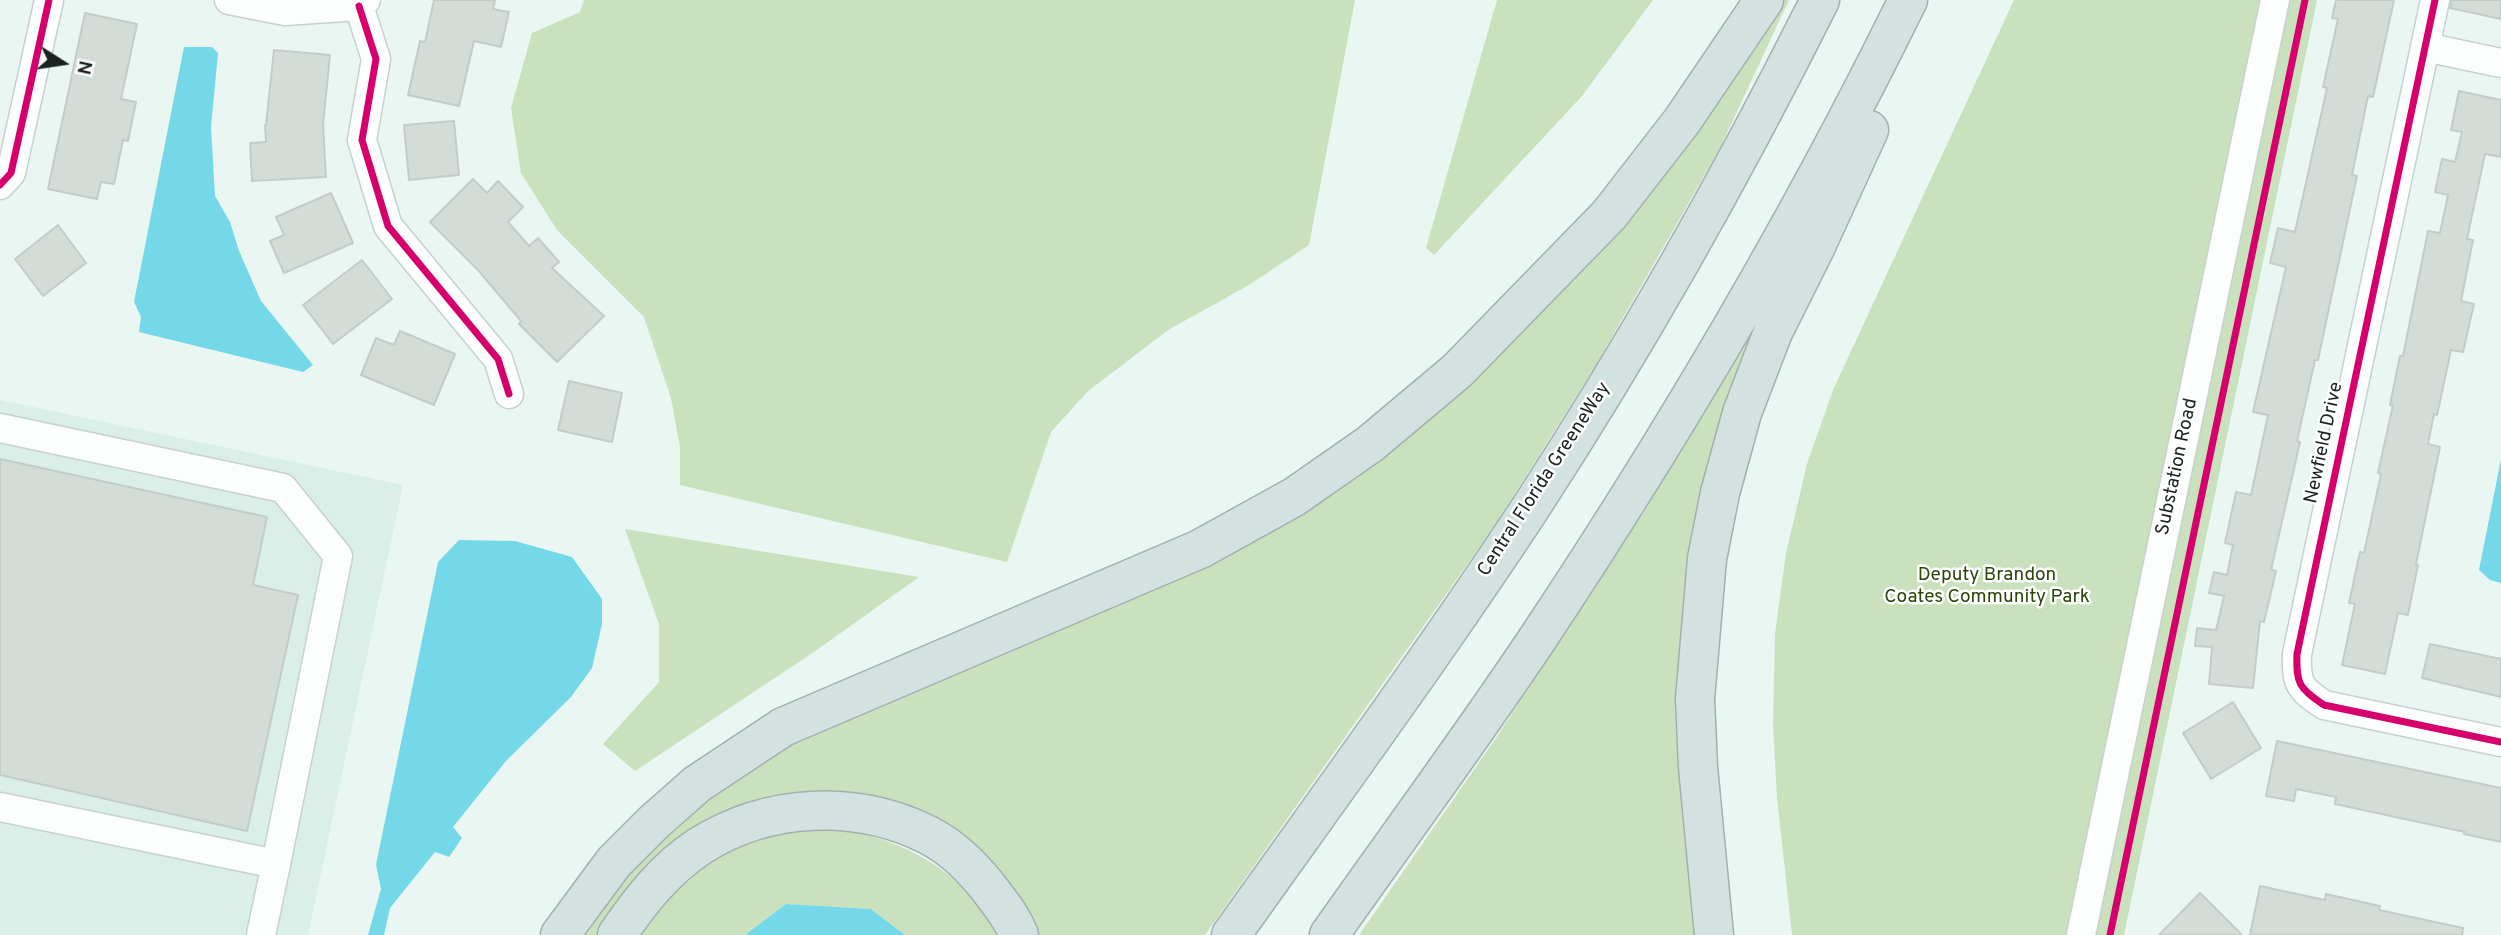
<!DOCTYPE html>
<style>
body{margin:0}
#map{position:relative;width:2501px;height:935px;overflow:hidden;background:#eaf6f2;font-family:Overpass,sans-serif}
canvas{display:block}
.north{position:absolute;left:28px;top:28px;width:70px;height:70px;-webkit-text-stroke:5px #fff;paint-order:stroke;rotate:102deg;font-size:19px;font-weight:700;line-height:28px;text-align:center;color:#1a221f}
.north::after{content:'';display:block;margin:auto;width:24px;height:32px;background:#1a221f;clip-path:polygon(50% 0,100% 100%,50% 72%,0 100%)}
</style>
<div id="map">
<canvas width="2501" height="935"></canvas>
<div class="north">N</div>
</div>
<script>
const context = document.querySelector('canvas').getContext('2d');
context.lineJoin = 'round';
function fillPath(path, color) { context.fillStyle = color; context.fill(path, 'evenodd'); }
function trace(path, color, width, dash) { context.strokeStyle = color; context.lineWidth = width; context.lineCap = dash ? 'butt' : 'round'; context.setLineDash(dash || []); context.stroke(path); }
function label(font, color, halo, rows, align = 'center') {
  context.font = font + ' Overpass,sans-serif'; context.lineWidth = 5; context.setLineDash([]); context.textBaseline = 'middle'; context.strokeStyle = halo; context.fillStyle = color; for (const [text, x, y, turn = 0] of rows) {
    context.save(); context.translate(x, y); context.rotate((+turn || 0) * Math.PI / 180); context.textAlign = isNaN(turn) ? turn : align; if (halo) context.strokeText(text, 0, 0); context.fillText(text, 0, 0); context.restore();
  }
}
const built = new Path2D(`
 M0 400 403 485 308 935H0Z`);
const green = new Path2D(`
 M584 0H1355L1309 245 1249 285 1168 330 1087 392 1051 432 1007 562 680 485V447L671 398 644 317 557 230 521 173 511 108 532 33 580 12Z
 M1497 0H1653L1582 96 1434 255 1426 248Z
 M1773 0H1789L1720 148 1596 365 1495 525 1205 935H1037L977 851 778 799 598 935H576L603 893 724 778 1414 422Z
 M2014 0H2317L2124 935H1792L1777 798 1773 724 1775 634 1786 553 1807 464 1833 390Z
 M1789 268 1716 477 1706 935H1359L1498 735 1648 506Z
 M625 529 919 577 814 652 635 771 603 744 659 682V624Z
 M837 828C903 840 967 871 996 935H905L871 909 786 904 745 935H641L670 897 705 867 739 847 796 829Z`);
const water = new Path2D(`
 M184 47H212L218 53 211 127 215 196 230 222 239 251 261 301 313 365 303 372 139 332 141 317 134 302Z
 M2501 459V583L2490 580 2479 570Z
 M459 540 515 541 572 557 602 599V624L592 668 571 697 506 761 453 827 462 838 449 857 435 852 390 908 384 935H368L381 889 376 865 438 562Z
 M786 904 871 909 905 935H745Z`);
const building = new Path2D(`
 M434 0H495L493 9 509 12 501 47 474 41 459 106 408 95 420 41 425 42Z
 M2336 0H2394L2373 97 2368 96 2352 175 2357 176 2318 360H2315L2297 441 2300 442 2271 570 2276 571 2264 622 2260 621 2253 688 2209 684 2212 647 2195 646 2197 628 2216 630 2224 596 2209 593 2214 572 2227 575 2233 545 2225 543 2236 492 2251 495 2268 415 2253 412 2286 267 2270 263 2278 228 2295 232 2327 88 2323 87 2338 19 2332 18Z
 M2451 0H2501V19L2450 8Z
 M85 13 137 24 121 99 136 102 128 141 123 140 114 184 101 182 97 199 48 189Z
 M274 50 330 55 323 125 326 177 252 181 250 143 266 142 265 125H266Z
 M2459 91 2501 100V157L2485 154 2467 239 2473 240 2461 301 2474 304 2463 352 2451 350 2437 415 2434 414 2428 444 2440 447 2416 564 2418 565 2408 615 2398 613 2385 674 2342 665 2355 604 2349 603 2360 552 2364 553 2381 474 2378 473 2393 405H2390L2400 356H2403L2428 231 2440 233 2448 195 2435 192 2442 159 2455 162 2462 132 2451 130Z
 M454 121 459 175 409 180 404 125Z
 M473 179 487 193 498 181 523 207 508 222 529 246 538 238 559 262 552 268 604 316 557 362 519 324 521 321 478 270 430 222Z
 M331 193 353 243 284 273 270 241 284 235 276 217Z
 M58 225 86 263 43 296 15 259Z
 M362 260 392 299 333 344 303 305Z
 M400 331 455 354 434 405 361 375 376 338 394 345Z
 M569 381 622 393 612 442 558 430Z
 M0 459 267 517 253 585 298 595 247 831 0 775Z
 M2430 644 2501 659V697L2422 678Z
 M2233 702 2261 748 2211 779 2183 733Z
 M2277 741 2501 788V842L2464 834 2465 832 2335 804 2336 797 2296 789 2294 801 2266 796Z
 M2260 886 2325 900 2326 894 2380 906 2379 910 2463 928 2462 935H2250Z
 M2200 893 2242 935H2159Z`);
const minor = new Path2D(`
 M229 0 285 11 359 6 366 0
 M2435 0 2297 654C2296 684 2299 688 2324 705L2501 742
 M359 6 376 59 362 140 388 226 498 359 509 394
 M2425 47 2501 63
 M0 185 11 173 49 0
 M0 428 283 488 338 556 276 864
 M0 807 276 864 261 935
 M2081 935 2275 0`);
const highway = new Path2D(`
 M560 935 614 862 654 822 697 784 783 727 1200 549 1294 497 1370 444 1457 371 1609 215 1682 121 1764 0
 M617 935C640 901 665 869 700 846 768 803 856 799 928 835 954 848 977 872 994 895 1004 908 1013 920 1019 935
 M1231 935C1332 793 1435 653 1531 507 1637 344 1733 174 1820 0
 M1329 935C1398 837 1469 741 1536 641 1673 435 1799 222 1908 0
 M1714 935 1698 767 1695 699 1707 559 1720 493 1742 413 1773 332 1816 246 1869 130`);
const cycleway = new Path2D(`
 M2435 0 2297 654C2296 684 2299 688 2324 705L2501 742
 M359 6 376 59 362 140 388 226 498 359 509 394
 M0 185 11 173 49 0
 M2110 935 2305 0`);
const streetNames = [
 ["Newfield Drive",2325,443,-78],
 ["Substation Road",2178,467,-78],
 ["Central Florida GreeneWay",1545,480,-57]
];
const parkNames = [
 ["Deputy Brandon",1987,576],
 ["Coates Community Park",1987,598]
];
fillPath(built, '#d9efe7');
fillPath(green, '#cae1bd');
fillPath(water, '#74d8e8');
fillPath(building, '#d3dcd7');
trace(building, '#c4ccc8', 2);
trace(minor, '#c7d1cd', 31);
trace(highway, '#9fb2b0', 41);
trace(minor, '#fcfefd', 28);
trace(highway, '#d2e2e0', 38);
trace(cycleway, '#d6006c', 7);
label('19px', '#1a221f', '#fff', streetNames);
label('19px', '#2b4407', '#fff', parkNames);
</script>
